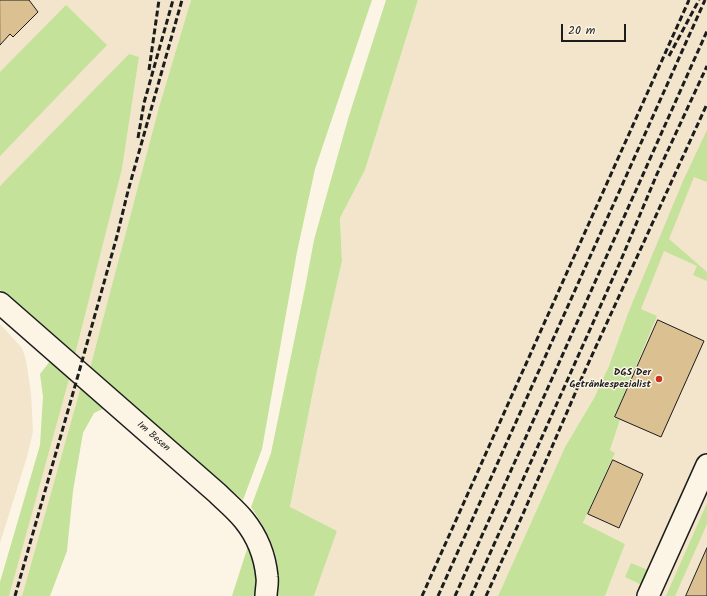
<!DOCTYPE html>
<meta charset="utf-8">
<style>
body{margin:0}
#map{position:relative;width:707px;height:596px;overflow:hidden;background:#fcf5e5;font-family:Kalam,sans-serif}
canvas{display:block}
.scale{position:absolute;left:561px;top:24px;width:65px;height:18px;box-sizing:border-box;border:2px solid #1c1c1c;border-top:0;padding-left:5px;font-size:12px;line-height:14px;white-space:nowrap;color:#1c1c1c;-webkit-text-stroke:3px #fcf5e5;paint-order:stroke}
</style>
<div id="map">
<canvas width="707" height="596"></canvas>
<div class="scale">20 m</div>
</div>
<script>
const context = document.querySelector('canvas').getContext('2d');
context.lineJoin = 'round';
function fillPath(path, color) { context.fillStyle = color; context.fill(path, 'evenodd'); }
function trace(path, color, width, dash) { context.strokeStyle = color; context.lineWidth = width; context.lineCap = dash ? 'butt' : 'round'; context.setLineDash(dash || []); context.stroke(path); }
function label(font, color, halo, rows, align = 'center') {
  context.font = font + ' Kalam,sans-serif'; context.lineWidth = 3; context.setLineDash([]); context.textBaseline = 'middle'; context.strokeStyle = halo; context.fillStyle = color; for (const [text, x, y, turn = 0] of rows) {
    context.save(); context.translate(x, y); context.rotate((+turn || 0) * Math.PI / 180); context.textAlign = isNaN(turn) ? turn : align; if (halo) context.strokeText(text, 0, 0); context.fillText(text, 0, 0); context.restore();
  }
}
const built = new Path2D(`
 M0 0H191L159 107 90 368 75 355 122 169 139 57 0 186Z
 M418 0H707V596H605L625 544 583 524 615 453 610 450 620 421 614 418 609 366 594 398 565 447 498 596H314L337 531 290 508 317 371 342 261 340 218 365 170Z
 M0 324 22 348 26 360 31 393 33 432 27 457 0 543Z
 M70 376 81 386 22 596H8Z`);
const green = new Path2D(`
 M191 0H372L315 169 297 252 262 449 243 500 136 411 90 368 159 107Z
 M386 0H418L365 170 340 218 342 261 317 371 290 507 337 531 314 596H274C275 588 277 579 277 571 277 547 264 526 251 507L271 453 305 288 314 240 348 119Z
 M66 5 107 45 0 156V72Z
 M129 54 139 57 122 169 75 355 0 290V186Z
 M707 130V182L694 177 669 239 707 272V281L693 275 697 266 664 251 641 309 657 316 614 418 620 420 610 450 615 453 583 523 625 544 605 596H498L565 447 594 398 609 366 629 311 683 181Z
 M51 360 70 376 9 596H0V582L40 445 43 397 40 374Z
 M81 386 105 408 94 413 83 433 73 491 67 551 50 596H22Z
 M707 503V524L675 596H666Z
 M248 546C253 561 261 580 257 596H232Z
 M631 563 648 570 642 585 625 577Z`);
const building = new Path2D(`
 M0 0H29L38 12 13 37 10 34 0 45Z
 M658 320 704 341 661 437 615 417Z
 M613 460 643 474 619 528 588 514Z
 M707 548V596H686Z`);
const street = new Path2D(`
 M0 303 217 493C226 502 236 510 244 520 257 536 265 556 267 577 268 583 266 590 266 596
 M648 596 707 465`);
const rail = new Path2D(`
 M669 56 699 0
 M149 70 159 0
 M138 138 144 103 173 0
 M15 596 79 372 117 236 128 191 182 0
 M422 596 689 0
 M438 596 705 0
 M455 596 707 31
 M471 596 621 260 657 174 707 66
 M486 596 523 514 583 375 707 104`);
const markers = [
 [659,379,4,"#c8321e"]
];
const poiNames = [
 ["DGS Der",651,373],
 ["Getränkespezialist",651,385]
];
const streetNames = [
 ["Im Besen",153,437,41]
];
fillPath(built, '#f2e5cc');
fillPath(green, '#c4e29a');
fillPath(building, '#dbc191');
trace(building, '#1c1c1c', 1);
trace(street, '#1c1c1c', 24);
trace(street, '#fcf5e5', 21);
trace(rail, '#1c1c1c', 3, [6, 3]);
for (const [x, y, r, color] of markers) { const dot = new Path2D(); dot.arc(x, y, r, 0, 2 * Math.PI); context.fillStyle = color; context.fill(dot); trace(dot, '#fcf5e5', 1.5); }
label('bold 10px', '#1c1c1c', '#fcf5e5', poiNames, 'right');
label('10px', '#1c1c1c', '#fcf5e5', streetNames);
</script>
